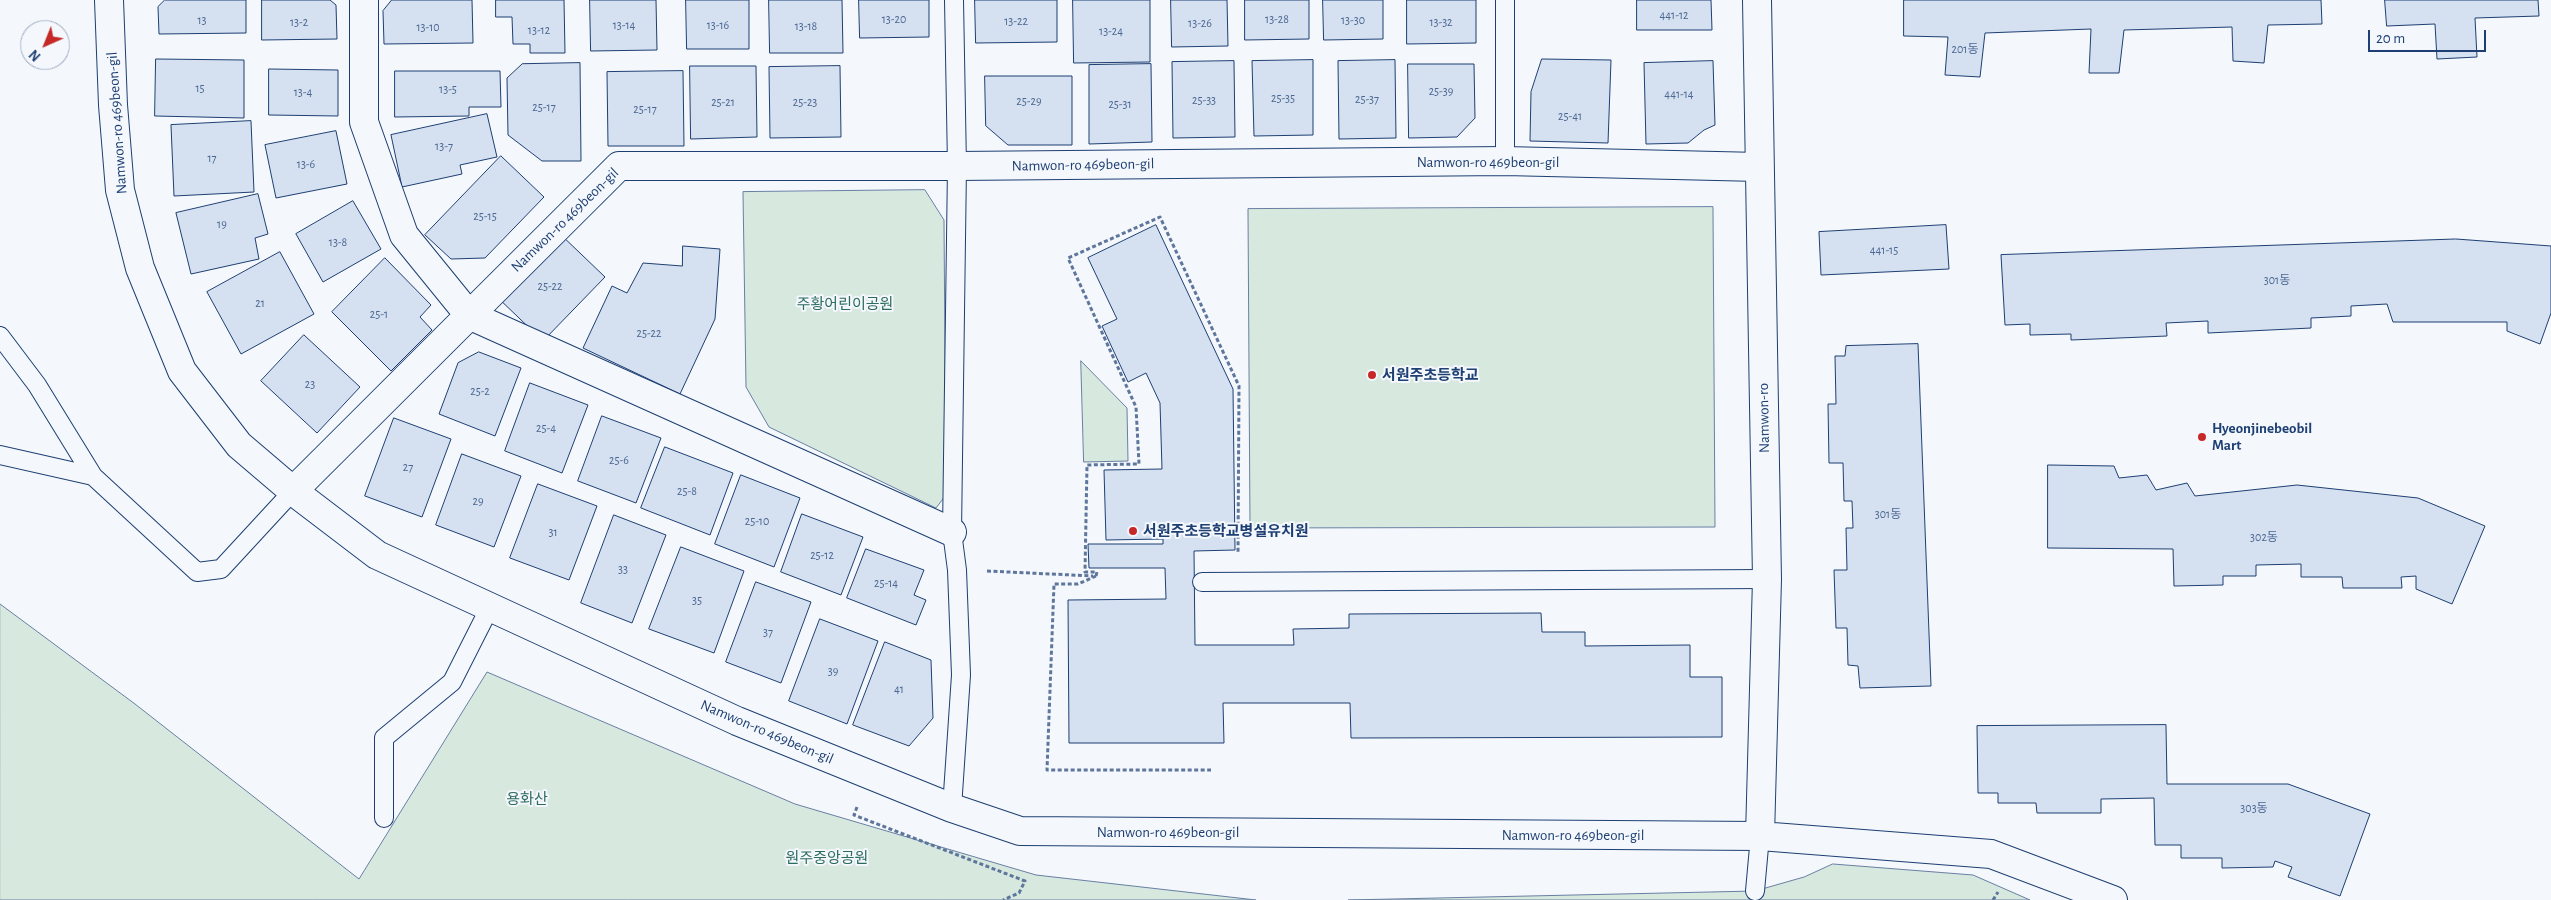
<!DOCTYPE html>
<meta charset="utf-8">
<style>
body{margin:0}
#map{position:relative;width:2551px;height:900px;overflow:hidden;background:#f4f7fb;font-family:"Alegreya Sans",sans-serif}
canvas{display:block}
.north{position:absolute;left:20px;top:20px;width:50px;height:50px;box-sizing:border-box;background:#f4f7fb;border:1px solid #9eadc5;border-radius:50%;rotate:224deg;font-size:14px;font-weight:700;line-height:20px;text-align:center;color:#1d3f73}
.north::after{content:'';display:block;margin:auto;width:18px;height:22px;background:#c62828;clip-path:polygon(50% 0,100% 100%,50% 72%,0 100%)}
.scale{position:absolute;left:2368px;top:30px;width:118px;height:22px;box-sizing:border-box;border:2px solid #1d3f73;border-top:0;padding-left:6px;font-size:15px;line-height:18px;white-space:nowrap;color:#1d3f73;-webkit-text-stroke:4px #f4f7fb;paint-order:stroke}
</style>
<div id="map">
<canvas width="2551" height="900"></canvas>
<div class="north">N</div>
<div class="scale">20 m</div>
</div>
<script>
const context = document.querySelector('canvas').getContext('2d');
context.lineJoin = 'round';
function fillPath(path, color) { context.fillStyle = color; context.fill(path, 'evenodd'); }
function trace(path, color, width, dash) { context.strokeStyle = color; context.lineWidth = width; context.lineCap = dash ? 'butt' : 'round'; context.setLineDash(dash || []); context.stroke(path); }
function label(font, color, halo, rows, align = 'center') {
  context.font = font + ' "Alegreya Sans","Noto Sans KR",sans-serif'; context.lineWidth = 4; context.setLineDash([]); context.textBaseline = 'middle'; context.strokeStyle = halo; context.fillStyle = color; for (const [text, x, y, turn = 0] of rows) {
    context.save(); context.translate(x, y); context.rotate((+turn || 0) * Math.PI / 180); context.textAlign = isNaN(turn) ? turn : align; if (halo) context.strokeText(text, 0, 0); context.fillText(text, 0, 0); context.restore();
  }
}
const green = new Path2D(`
 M925 190 944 220 946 495 936 508 769 427 746 387 743 192Z
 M1713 207 1715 527 1250 528 1248 209Z
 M1081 361 1127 408 1128 461 1084 462Z
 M0 604 135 704 359 879 487 672 795 804 1036 875 1256 900H0Z
 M1833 864 1973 875 2030 900H1348L1755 891 1804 877Z`);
const building = new Path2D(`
 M165 0H246V33L159 34 158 7Z
 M262 0H330L336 5 337 39 262 40Z
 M392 0H472L473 43 384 44 383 11Z
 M496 0H564L565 53H530V44H513L512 17H496Z
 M590 0H656L657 50 591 51Z
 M686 0H749V49H687Z
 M769 0H842L843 53H770Z
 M859 0H929V37L860 38Z
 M975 0H1057V42L976 43Z
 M1073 0H1150V62L1074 63Z
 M1171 0H1227L1228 46 1172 47Z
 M1245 0H1309V39L1245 40Z
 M1323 0H1383V39L1324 40Z
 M1407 0H1476V43L1407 44Z
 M1637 0H1711L1712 30H1637Z
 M1904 0H2321L2322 24 2268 25 2264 63 2233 61 2232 27 2124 30 2119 73H2089L2091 29 1985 33 1980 77 1945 75 1948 37 1904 36Z
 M2385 0H2538L2539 16 2475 18 2477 57 2437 59 2435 24 2387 26Z
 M156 59 244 60V118L155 116Z
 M1542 59 1611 60 1608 143 1530 141 1531 92Z
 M1313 60V135L1254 136 1252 61Z
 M1395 60 1396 138 1339 139 1338 61Z
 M1234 61 1235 137 1173 138 1172 62Z
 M1713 61 1715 125 1704 130 1688 143 1646 144 1644 63Z
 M580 63 581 161H542L508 135 507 78 522 64Z
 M1151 64 1152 142 1089 144V65Z
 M1408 64H1474L1475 118 1457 137 1409 138Z
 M690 66H756L757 137 691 139Z
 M840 66 841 137 770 138 769 67Z
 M269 69 338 70V116L269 115Z
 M395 71H500L501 107H469V116L395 117Z
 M683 71 684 146H608L607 72Z
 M985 76H1072V145H1008L986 126Z
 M487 114 497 157 460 165 462 174 402 187 391 135Z
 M251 121 254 192 174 196 171 125Z
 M336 131 347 184 276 198 265 145Z
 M501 156 544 197 485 258 451 259 425 235Z
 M258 194 268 234 255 238 259 259 191 274 176 213Z
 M353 201 381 249 323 282 296 234Z
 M1156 225 1233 389 1235 550 1194 551 1195 645H1294L1293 629 1349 628V614L1541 613 1542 632H1585V646L1690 645V677H1722V737L1351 738 1350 703H1223L1224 743H1069L1068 600 1166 599 1165 568H1089L1088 544H1163V539L1106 540 1104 470 1162 469 1160 403 1146 373 1128 382 1102 326 1117 319 1088 258Z
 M1946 225 1949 269 1821 275 1819 232Z
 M557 231 605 277 543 341 495 295Z
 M2456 239 2551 246V313L2540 344 2507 331V322H2393L2387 304 2351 306V316L2311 318V328L2208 333V321L2166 323 2167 336 2071 340V334L2030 335V324L2005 325 2001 255Z
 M683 246 720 249 715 319 680 394 583 348 612 286 627 293 643 263 682 266Z
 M280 252 314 314 241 354 207 292Z
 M385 258 431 305 420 317 432 330 391 371 332 312Z
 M304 335 360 387 317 433 261 381Z
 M1918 344 1931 686 1860 688 1858 666 1848 665 1847 628H1836L1834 570H1847L1846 528H1853L1852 501H1844L1843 463H1829L1828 404H1836L1835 356H1845L1846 346Z
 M479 352 521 368 495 436 439 414 458 363Z
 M530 383 588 405 562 473 505 451Z
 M602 416 661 438 636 503 578 481Z
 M394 418 451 439 422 517 365 496Z
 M665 447 733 473 710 535 641 508Z
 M462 454 521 476 494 547 436 525Z
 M2048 465 2114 466 2119 478 2147 475 2156 490 2187 483 2195 496 2297 485 2418 498 2485 526 2452 604 2416 589V576L2401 577 2402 588H2343L2342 577H2301V564L2256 565V576H2223V585L2174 586 2173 549 2048 548Z
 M741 475 800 498 774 567 715 544Z
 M538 484 597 506 569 580 510 558Z
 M802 514 863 537 841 595 781 572Z
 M614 515 666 535 632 623 581 603Z
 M681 547 744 571 714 653 649 629Z
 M866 549 924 570 914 595 926 600 916 625 847 598Z
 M756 582 811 602 781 683 726 662Z
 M820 619 878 641 847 724 789 701Z
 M885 642 931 660 933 718 909 746 853 725Z
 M2166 725 2167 784H2288L2370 814 2340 896 2288 877 2292 867 2275 861 2273 867 2222 868V858H2181V845H2155L2154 798 2101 799V813H2037L2036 803H1998V793H1978L1977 726Z`);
const path = new Path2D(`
 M987 571 1093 576
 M1096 576 1097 572H1085L1087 465 1139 464 1136 407 1068 258 1160 217 1239 386 1238 552
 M1096 576 1078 584H1054L1047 770H1211
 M857 807 854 815 1025 881 1019 893 1003 900
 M1993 900 1998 892`);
const service = new Path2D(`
 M1505 0V161
 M0 336 37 385 93 476 197 572 221 569 293 491
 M0 455 93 476
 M1202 582 1767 579
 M952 808 961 675 957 570 952 532 957 166 954 0
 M384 818V738L452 682 490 607
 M1755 891 1760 836`);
const minor = new Path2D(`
 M109 0 113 105 120 190 140 268 182 371 239 445 293 491 377 555 737 721 952 808 1020 831 1760 836 1991 854 2113 900
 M364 0V122L404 235 469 315 952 532
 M1757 0 1767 579 1760 836
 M293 491 619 166H957L1505 161 1759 167`);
const markers = [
 [1372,375,5,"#c62828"],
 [2202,437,5,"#c62828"],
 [1133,531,5,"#c62828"]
];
const numberNames = [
 ["441-12",1674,15],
 ["13-20",894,19],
 ["13-28",1277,19],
 ["13",202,20],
 ["13-30",1353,20],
 ["13-22",1016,21],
 ["13-2",299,22],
 ["13-32",1441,22],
 ["13-26",1200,23],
 ["13-14",624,25],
 ["13-16",718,25],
 ["13-18",806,26],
 ["13-10",428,27],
 ["13-12",539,30],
 ["13-24",1111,31],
 ["201동",1965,49],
 ["15",200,88],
 ["13-5",448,89],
 ["25-39",1441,91],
 ["13-4",303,92],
 ["441-14",1679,94],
 ["25-35",1283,98],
 ["25-37",1367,99],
 ["25-33",1204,100],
 ["25-29",1029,101],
 ["25-21",723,102],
 ["25-23",805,102],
 ["25-31",1120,104],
 ["25-17",544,107],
 ["25-17",645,109],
 ["25-41",1570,116],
 ["13-7",444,146],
 ["17",212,158],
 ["13-6",306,164],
 ["25-15",485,216],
 ["19",222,224],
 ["13-8",338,242],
 ["441-15",1884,250],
 ["301동",2277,280],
 ["25-22",550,286],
 ["21",260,303],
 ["25-1",379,314],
 ["25-22",649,333],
 ["23",310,384],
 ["25-2",480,391],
 ["25-4",546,428],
 ["25-6",619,460],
 ["27",408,467],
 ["25-8",687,491],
 ["29",478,501],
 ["301동",1888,514],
 ["25-10",757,521],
 ["31",553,532],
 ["302동",2264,537],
 ["25-12",822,555],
 ["33",623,569],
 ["25-14",886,583],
 ["35",697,600],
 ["37",768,632],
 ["39",833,671],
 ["41",899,689],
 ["303동",2254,808]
];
const streetNames = [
 ["Namwon-ro 469beon-gil",117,123,-94],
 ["Namwon-ro 469beon-gil",1488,162],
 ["Namwon-ro 469beon-gil",1083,165,-1],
 ["Namwon-ro 469beon-gil",565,220,-44],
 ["Namwon-ro",1764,418,-91],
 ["Namwon-ro 469beon-gil",767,732,23],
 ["Namwon-ro 469beon-gil",1168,832],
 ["Namwon-ro 469beon-gil",1573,835]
];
const parkNames = [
 ["주황어린이공원",845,304],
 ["용화산",527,799],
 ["원주중앙공원",827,858]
];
const poiNames = [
 ["서원주초등학교",1382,375],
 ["Hyeonjinebeobil",2212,428],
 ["Mart",2212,445],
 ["서원주초등학교병설유치원",1143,531]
];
fillPath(green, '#d7e8df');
trace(green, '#687fa3', 1);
fillPath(building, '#d5e0f0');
trace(building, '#1d3f73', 1);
trace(service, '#1d3f73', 20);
trace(minor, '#1d3f73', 30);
trace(path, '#5e769c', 3, [4, 2.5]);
trace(service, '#f4f7fb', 18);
trace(minor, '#f4f7fb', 28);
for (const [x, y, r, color] of markers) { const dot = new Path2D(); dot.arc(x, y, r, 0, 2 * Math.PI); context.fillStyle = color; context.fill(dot); trace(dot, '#f4f7fb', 2); }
label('12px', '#4b6792', null, numberNames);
label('15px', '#1d3f73', '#f4f7fb', streetNames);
label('15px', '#2c6c60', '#f4f7fb', parkNames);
label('bold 15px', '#1d3f73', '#f4f7fb', poiNames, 'left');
</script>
